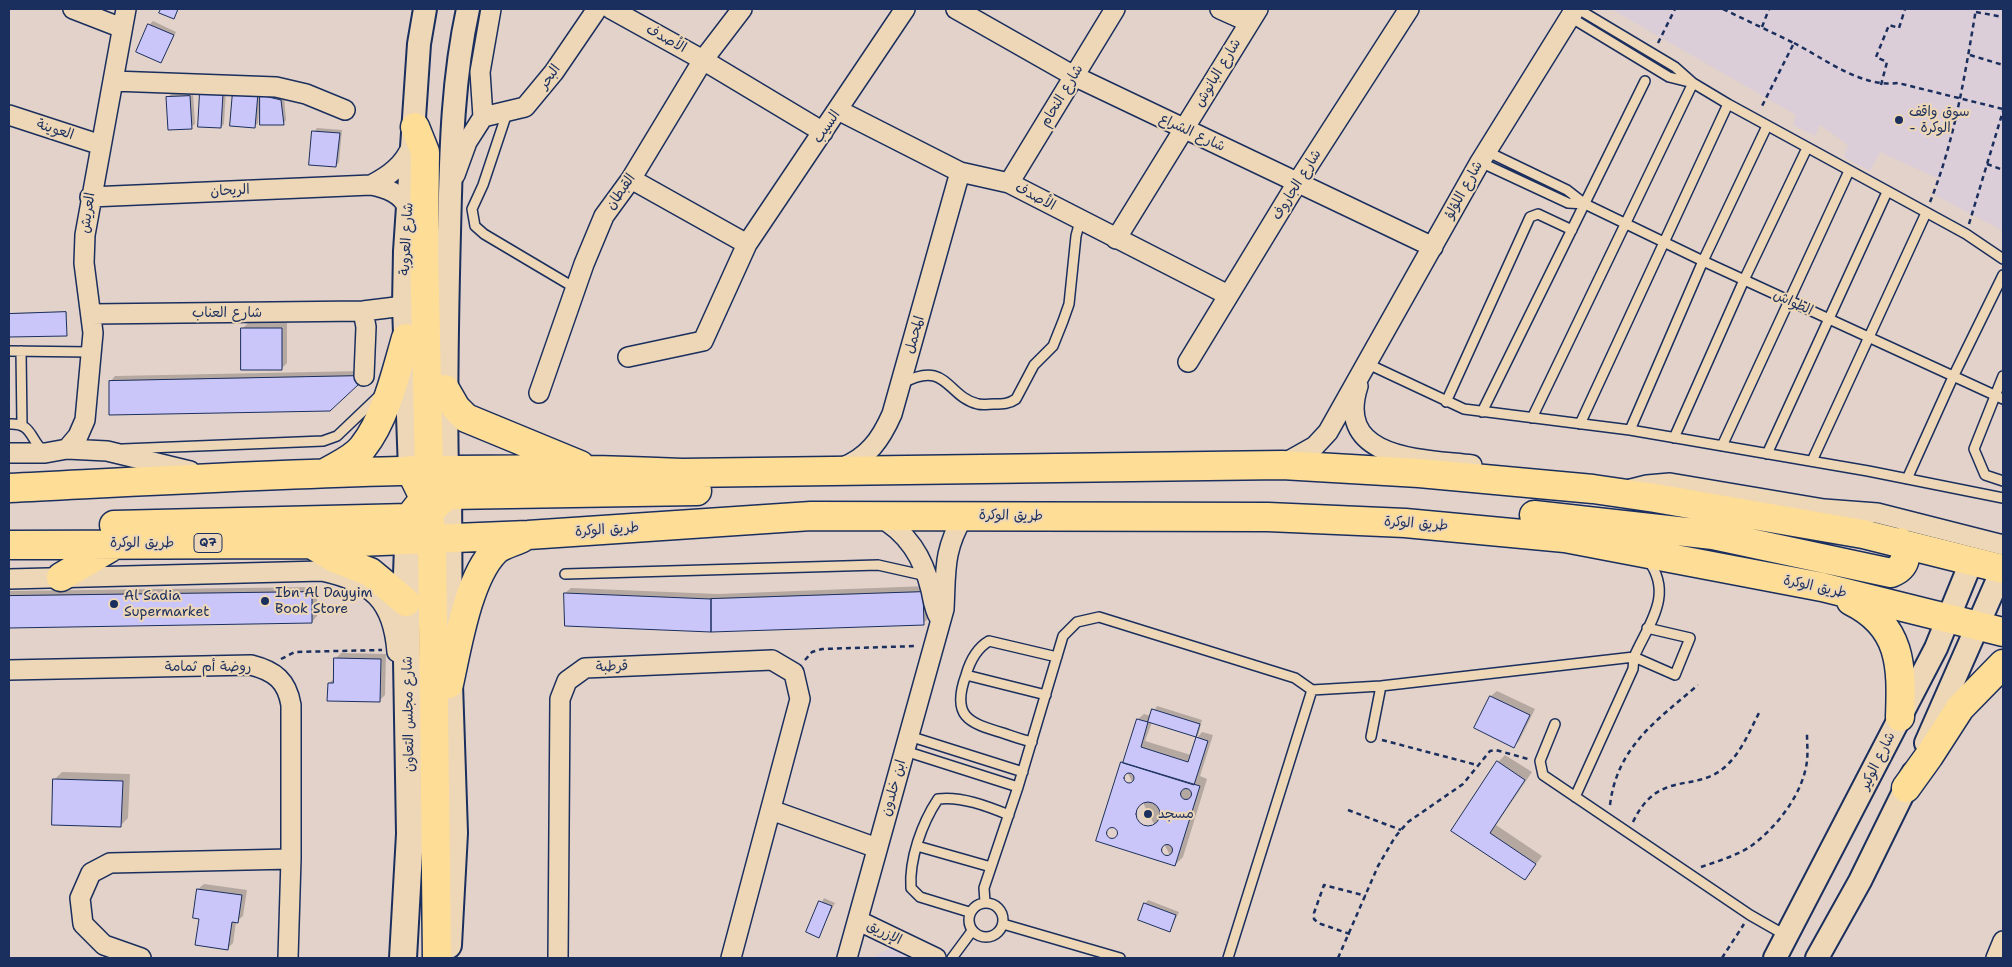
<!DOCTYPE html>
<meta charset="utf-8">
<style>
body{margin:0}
#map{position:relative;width:2012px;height:967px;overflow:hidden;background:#e2d2ca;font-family:"Shantell Sans",sans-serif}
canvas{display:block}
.frame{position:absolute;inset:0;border:10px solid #1b2f5e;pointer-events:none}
</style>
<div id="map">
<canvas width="2012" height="967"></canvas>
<div class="frame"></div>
</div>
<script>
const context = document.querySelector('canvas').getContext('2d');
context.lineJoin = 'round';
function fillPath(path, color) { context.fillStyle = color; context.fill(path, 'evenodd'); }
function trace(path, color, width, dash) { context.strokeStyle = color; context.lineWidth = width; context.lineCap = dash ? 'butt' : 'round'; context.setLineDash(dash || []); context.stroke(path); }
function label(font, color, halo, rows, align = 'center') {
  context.font = font + ' "Shantell Sans","Playpen Sans Arabic",sans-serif'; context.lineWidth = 4; context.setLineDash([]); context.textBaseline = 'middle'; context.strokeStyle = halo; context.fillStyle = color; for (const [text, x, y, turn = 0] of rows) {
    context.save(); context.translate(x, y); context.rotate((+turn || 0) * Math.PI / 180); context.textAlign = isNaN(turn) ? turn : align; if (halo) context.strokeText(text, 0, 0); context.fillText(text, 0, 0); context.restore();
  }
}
const built = new Path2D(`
 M1611 9H2003V231L1935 195 1939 179 1880 152 1870 171 1844 157 1848 145 1820 125 1815 136 1793 125 1796 115Z
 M893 946 919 958H872Z`);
const shadow = new Path2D(`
 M153 21 176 32 161 62 149 25Z
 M226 90 224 124 221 127 199 126Z
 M260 90V97L264 92 284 97 286 120 283 124 259 110 258 123 254 127 231 125Z
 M193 93 195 124 191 127 168 98 171 94Z
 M317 128 342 130 339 162 336 166 314 132Z
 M67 312 66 334 9 336V313Z
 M248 323H287V363L281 369 242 329Z
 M363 371 364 378 110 382 115 376Z
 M928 586 929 618 923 623 565 593 571 588 717 594Z
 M317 587V616L312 622 9 627V591Z
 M341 653 386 654 385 695 379 701 329 683 335 678V659Z
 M1497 691 1535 709 1519 741 1514 746 1476 728 1491 696Z
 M1157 706 1202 720 1198 736 1152 722 1145 741 1191 755 1197 738 1202 732 1213 735 1200 776 1207 779 1183 857 1175 865 1122 762 1126 758 1138 719 1144 714 1151 716Z
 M1505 755 1532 772 1496 825 1542 856 1525 879 1452 831 1498 762Z
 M62 772 130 774 128 818 120 826 55 779Z
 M204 884 247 890 243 916 236 922 233 943 228 948 200 918 194 917 198 889Z
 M824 898 835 903 818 936 807 931Z
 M1148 900 1179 912 1170 930 1145 904Z`);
const building = new Path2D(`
 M161 9H178L174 19 159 13Z
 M148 24 174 35 161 63 136 52Z
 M233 91 258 93 255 128 230 126Z
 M200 92 223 93 221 128 198 127Z
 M260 95 281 100 284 125H260Z
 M190 96 192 129 168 130 166 97Z
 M312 131 340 133 336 167 309 165Z
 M66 312 67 336 9 337V314Z
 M241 328H282V370H241Z
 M358 376 359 384 330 411 109 415V381Z
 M312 592V623L9 628V596Z
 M923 592 924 625 711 632V599Z
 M564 593 711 599V632L565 626Z
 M334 658 381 659 380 702 327 701 328 683H333Z
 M1490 696 1530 715 1514 748 1474 728Z
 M1152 709 1200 724 1196 737 1148 722Z
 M1137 719 1148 722 1141 747 1188 762 1196 737 1208 741 1194 785 1123 763Z
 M1497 761 1525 780 1490 833 1536 864 1525 880 1451 831Z
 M1121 762 1200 786 1175 866 1096 841Z
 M1124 778a5 5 0 1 1 10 0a5 5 0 1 1-10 0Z
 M53 779 123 781 121 827 52 825Z
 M1180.5 794a5.5 5.5 0 1 1 11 0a5.5 5.5 0 1 1-11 0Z
 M1136 814a12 12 0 1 1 24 0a12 12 0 1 1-24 0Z
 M1106.5 833a5.5 5.5 0 1 1 11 0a5.5 5.5 0 1 1-11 0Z
 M1161.5 850a5.5 5.5 0 1 1 11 0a5.5 5.5 0 1 1-11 0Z
 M197 889 242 895 238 923 232 922 228 950 195 945 199 919 193 918Z
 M819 901 832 906 819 938 806 932Z
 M1144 903 1176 915 1170 932 1138 920Z`);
const path = new Path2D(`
 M1723 9 1794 43 1761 108
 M1976 12 2003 17
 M1762 27 1769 9
 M1658 43 1675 9
 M1794 43C1825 59 1862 88 1898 83L2003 109
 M1970 55 2003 65
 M1881 85 1887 62 1876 57 1889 25 1899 28 1905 9
 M1987 164 2003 170
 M1930 202C1955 140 1965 74 1976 9
 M1969 224 2003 111
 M281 659 295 652 382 650
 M805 660 812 652 822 649 917 646
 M1382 740 1477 765
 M1610 805C1617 747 1656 721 1698 685
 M1348 810 1401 830
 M1633 822C1659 767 1697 795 1727 765 1742 751 1750 730 1759 713
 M1701 867C1718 861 1736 856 1751 846 1777 827 1803 794 1807 761 1808 752 1807 743 1807 734
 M1350 934 1318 923 1314 919V913L1324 885 1366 896
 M1338 958 1378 866 1395 837 1408 822 1463 784 1490 751 1496 750 1528 759
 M1722 958 1744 924`);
const service = new Path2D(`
 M1578 9 1675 67 1693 83 1728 104 1966 234 2003 259
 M1570 17 1669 77 1693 83
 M507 113 483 185 472 209 475 226 484 234 575 288
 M1486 151 1567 190 1585 204 1703 261 2003 399
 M1480 162 1568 203 1585 204
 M9 351 91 352
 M21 351 22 425
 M1368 364 1464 409 1630 430 1868 471 2003 498
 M2003 376 1974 449 1985 475 2003 481
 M903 383C947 359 947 397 978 404 983 405 989 404 994 404 1003 404 1009 404 1016 399L1034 365 1053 346 1063 321 1069 304 1076 236 1080 221
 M1446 402 1530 217 1538 214 1572 230
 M1482 412 1645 81
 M1532 418 1693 83
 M9 424C32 423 29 437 43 451
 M1580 424 1728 104
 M1630 430 1703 261 1767 126
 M1674 438 1744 280 1807 148
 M1722 446 1849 171
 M123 449 323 441 337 436 380 395
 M1767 454 1887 192
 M1812 461 1926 213
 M1907 479 1953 377 2003 275
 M565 574 878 565 927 576
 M966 675 1046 695
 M1312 690 1381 686 1634 657C1649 623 1674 595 1648 560
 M1555 724 1540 761 1543 775 1750 915 1785 935
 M909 736 1023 772
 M1371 737 1381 686
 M1032 742C1022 740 1012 736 1003 733 968 723 951 716 966 675 970 661 977 648 989 641L1057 657
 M905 751 1018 787
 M1575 797 1633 669 1634 657 1675 675 1690 638 1647 628
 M917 846 991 867
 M985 902 984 888 1018 787 1063 636 1077 622 1099 617 1295 678 1312 690 1228 958
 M969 920a17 17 0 1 1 34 0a17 17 0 1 1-34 0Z
 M969 912 920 897 911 888C909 859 922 823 938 799 961 796 987 806 1009 815
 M1003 924 1120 958
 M952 958 972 931`);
const minor = new Path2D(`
 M73 9 122 28
 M611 9 703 60 823 132
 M956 9 1074 76 1433 247
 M1220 9 1249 22
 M113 81 276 87 306 94 345 110
 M838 110 960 172 1009 183 1228 295
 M9 115 101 145
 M483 117 525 107 554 72 597 9
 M455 175 467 142 483 117 480 72 491 9
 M631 179 747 244
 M1009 183 1115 9
 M371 185C389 176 404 165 412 145
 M90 197 371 185C386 188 401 193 408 208
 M1116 239 1258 9
 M363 311 366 327 364 376
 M91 314 363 311 404 306
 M628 357 703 341 747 244 905 9
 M1188 362 1297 183 1409 9
 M1358 386C1334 461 1425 459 1472 465
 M539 393 584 264 604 216 631 179 703 60 742 9
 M67 449 78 436 85 420 93 333 84 263 85 235 126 9
 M9 453H45L67 449 107 451 190 471
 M1283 464 1315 446 1328 432 1480 162 1575 9
 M841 468C868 458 881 439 892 414L960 172
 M1631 489 1647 485 1670 483 1824 509 1877 513 2003 545
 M878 516C908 533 923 557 931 590 933 599 934 609 939 617
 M9 579 322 571C372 582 393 600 397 652
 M9 670 251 665C275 671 287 681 291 705V859L288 958
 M771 810 877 848
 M859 921 936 958
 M141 958 104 945 83 924 80 898 91 873 110 863 291 859
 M558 958 560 699 567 681 585 668 772 660 794 673 800 699 731 958
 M847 958 944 609C946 570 943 551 964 515
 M1996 958 2003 941`);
const tertiary = new Path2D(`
 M410 470 404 306 405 251 419 44 425 9
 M447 471C445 391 447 311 449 232 451 157 452 82 468 9
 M1926 743 2003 568
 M1775 958 1936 648 1972 560
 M1817 958 1860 881 1913 773`);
const secondary = new Path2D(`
 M448 477 449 684 454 833 448 945
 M403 958 410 834 406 602 409 519`);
const trunk = new Path2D(`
 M415 127 425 152 424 251 429 470 432 488
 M445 389 456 408 466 418 580 465
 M410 470C424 496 430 509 432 539L437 958
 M325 473C338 465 354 459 363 447 386 418 396 372 406 338
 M9 488C233 477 457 463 682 473L1282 465 1419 473 1593 489 1655 498 1863 534 2003 569
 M1534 515 1713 535 1891 573C1906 567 1909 555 1900 542
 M114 525 409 518 427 495
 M408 540 436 505 448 495 697 491
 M311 544 336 559 370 572 406 602
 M9 545 309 544 528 535 811 516 1268 517 1405 523 1565 538 1822 587 2003 632
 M61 577 118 543
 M1851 601C1902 626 1902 666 1900 717
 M449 684C457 648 468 578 495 551 501 545 514 542 522 538
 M1906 788 1929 756 1960 708 2003 664`);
const markers = [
 [1899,120,5,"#1b2f5e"],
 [265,601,5,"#1b2f5e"],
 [114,604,5,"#1b2f5e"],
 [1148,814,5,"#1b2f5e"]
];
const shields = [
 [208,543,28]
];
const shieldNames = [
 ["Q7",208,543]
];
const streetNames = [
 ["الأصدف",666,39,29],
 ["شارع البانوش",1218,73,-59],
 ["البحر",550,77,-54],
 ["شارع النحام",1062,96,-59],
 ["السيب",827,127,-56],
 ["العوينة",55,130,18],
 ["شارع الشراع",1192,133,25],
 ["شارع الجاروف",1297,185,-58],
 ["شارع اللؤلؤ",1464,190,-61],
 ["الريحان",230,191,-3],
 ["القبطان",621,192,-55],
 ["الأصدف",1035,197,28],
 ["العريش",88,213,-82],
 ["شارع العروبة",407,239,-87],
 ["الطواش",1793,303,25],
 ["شارع العناب",227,313],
 ["المحمل",915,335,-74],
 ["طريق الوكرة",1011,516,1],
 ["طريق الوكرة",1416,524,4],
 ["طريق الوكرة",607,530,-4],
 ["طريق الوكرة",142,543],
 ["طريق الوكرة",1815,587,12],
 ["روضة أم ثمامة",208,667],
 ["قرطبة",612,667,-2],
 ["شارع مجلس التعاون",409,714,-91],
 ["شارع الوكير",1878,761,-64],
 ["ابن خلدون",894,788,-74],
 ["الإزريق",884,933,26]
];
const poiNames = [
 ["سوق واقف",1909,112],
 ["- الوكرة",1909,128],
 ["Ibn Al Dayyim",275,593],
 ["Book Store",275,609],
 ["Al Sadia",124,596],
 ["Supermarket",124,612],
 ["مسجد",1158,814]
];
fillPath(built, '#dbced8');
fillPath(shadow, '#0003');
fillPath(building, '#cac6f9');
trace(building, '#1b2f5e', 1);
trace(service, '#1b2f5e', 12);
trace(minor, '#1b2f5e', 22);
trace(tertiary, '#1b2f5e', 26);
trace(secondary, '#1b2f5e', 30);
trace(trunk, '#1b2f5e', 31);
trace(path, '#1b2f5e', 2.5, [5, 4]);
trace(service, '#edd7b6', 9);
trace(minor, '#edd7b6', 19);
trace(tertiary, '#edd7b6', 22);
trace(secondary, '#edd7b6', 26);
trace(trunk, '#fedd96', 28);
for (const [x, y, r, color] of markers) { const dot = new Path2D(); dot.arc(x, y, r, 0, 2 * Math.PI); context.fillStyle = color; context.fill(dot); trace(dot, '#edd7b6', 2); }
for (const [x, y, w] of shields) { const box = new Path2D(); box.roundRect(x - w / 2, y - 9.5, w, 19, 4); context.fillStyle = '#edd7b6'; context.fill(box); trace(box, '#1b2f5e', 1); }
label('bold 12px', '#1b2f5e', null, shieldNames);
label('14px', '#1b2f5e', '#edd7b6', streetNames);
label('14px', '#1b2f5e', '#edd7b6', poiNames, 'left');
</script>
